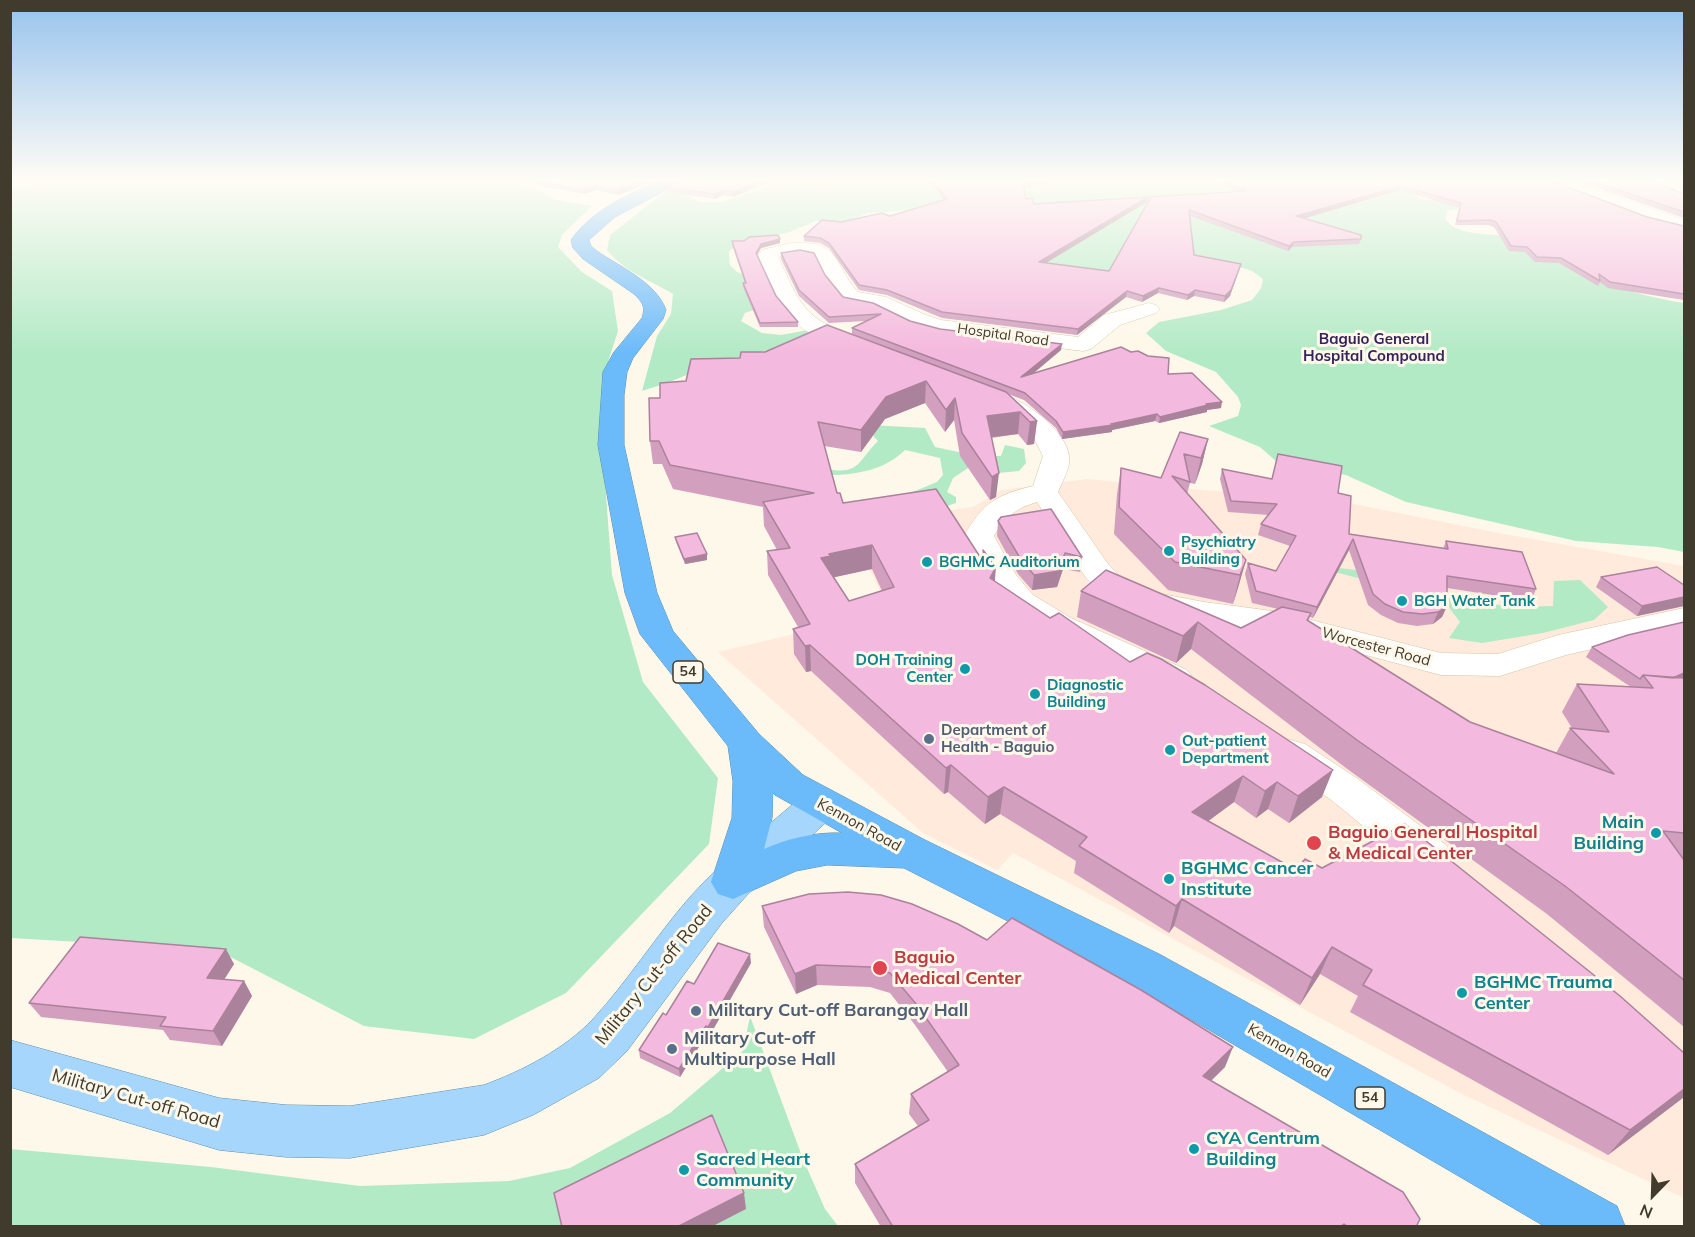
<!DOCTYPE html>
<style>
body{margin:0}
#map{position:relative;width:1695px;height:1237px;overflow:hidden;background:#fef8ea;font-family:Mulish,sans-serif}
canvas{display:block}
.frame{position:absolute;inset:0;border:12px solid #413b2d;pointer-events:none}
.north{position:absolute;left:1623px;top:1165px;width:60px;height:60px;-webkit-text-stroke:4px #fef8ea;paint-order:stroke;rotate:203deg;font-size:16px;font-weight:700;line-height:24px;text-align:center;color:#413b2d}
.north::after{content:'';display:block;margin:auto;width:21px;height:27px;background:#413b2d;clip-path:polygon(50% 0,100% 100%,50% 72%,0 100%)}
</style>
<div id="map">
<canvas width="1695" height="1237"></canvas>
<div class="frame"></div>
<div class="north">N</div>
</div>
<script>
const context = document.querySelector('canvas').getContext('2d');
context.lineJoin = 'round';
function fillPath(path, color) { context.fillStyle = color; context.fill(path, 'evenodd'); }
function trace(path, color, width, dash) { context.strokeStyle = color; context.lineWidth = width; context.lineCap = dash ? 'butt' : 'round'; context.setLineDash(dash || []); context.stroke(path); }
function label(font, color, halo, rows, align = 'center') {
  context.font = font + ' Mulish,sans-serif'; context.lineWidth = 6; context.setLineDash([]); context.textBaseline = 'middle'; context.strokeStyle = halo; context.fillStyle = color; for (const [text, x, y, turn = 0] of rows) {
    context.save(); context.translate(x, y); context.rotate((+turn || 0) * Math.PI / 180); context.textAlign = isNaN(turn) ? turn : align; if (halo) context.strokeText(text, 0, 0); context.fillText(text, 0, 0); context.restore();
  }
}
const medical = new Path2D(`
 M1087 479 1246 494 1244 482 1504 534 1684 566V1198L1462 1094 1013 853 997 870 923 833 718 652 891 611 847 525 973 507 1002 490Z`);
const green = new Path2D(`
 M55 181H513L517 184 536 189 556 200 592 206 562 235 558 247 582 272 612 291 618 331 606 368 605 482 612 575 643 682 718 778 709 844 566 993 474 1039 364 1026 217 950 11 938 10 189Z
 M784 181 855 184 867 181H1395L1421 199 1470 203 1460 209 1447 211 1446 220C1460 238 1495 232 1516 238 1544 245 1580 271 1608 283 1632 293 1659 299 1684 303V552L1658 547 1576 541 1406 502 1346 475 1278 463 1260 447 1209 426 1238 416 1241 405 1238 397 1216 372 1166 351 1146 333 1159 322 1221 310 1252 300 1261 288 1263 279 1252 271 1223 262 1128 271 1082 272 1075 277 910 210 868 213 847 221H816L787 233 746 239 729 251 730 265 737 272 762 282 765 306 745 313 741 321 762 333 781 335 808 330 823 336 800 346 763 351 734 363 705 367 670 382 642 391 657 336 671 314 673 294C648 279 626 273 607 250L610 235 662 194 675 188 699 202H721Z
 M870 425 925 428 935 447 977 456H1001L1005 445 1024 449 1026 463 1019 471 998 473 971 466 953 478 947 492 956 497V503L944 507 891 501 937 482 943 475 940 458 905 450C885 470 856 475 829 475L826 469C860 475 857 462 878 441L874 437Z
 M1330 567 1382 573 1427 583 1454 597 1510 607 1553 606 1554 581 1580 580 1608 607 1594 620 1543 633 1482 643 1449 638 1460 622 1444 601 1320 568Z
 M750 1016 803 1159 825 1209 838 1226H11L10 1149 211 1167 360 1186 509 1181 570 1168 670 1113 743 1051Z`);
const minor = new Path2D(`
 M1550 181H1572L1684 220V230L1646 220 1552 184Z
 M1649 181H1670L1684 186V197L1651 184Z
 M791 243C842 240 832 263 858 292L886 297 926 315 941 320 1078 337 1104 315 1149 303 1156 305 1160 309 1156 313 1120 325 1091 349 1083 351 940 333 910 325 874 307 845 302 827 279 816 257 800 253 778 257C790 280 796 304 819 320 831 328 861 337 868 347L865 352C853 355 845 350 834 346 784 324 780 302 758 256L762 250Z
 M1001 394C1024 399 1066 430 1069 456 1071 468 1062 481 1058 492L1108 564 1123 579 1146 591 1204 602 1280 612 1441 653 1498 654 1558 635 1684 608V628L1566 655 1500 676 1441 675 1279 632 1204 622 1126 606 1101 593 1086 578 1037 502C1016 508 1004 518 994 536L1016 575 1033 595 1071 618 1187 670 1193 678 1187 686 1175 690 1163 686 1047 632 1011 609 986 579 964 536C983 503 996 495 1033 486L1043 456 1033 437 989 401 992 396Z
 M1291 740 1305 744 1358 779 1446 845 1452 857 1446 869 1431 874 1416 869 1330 799 1277 764 1272 754 1277 744Z`);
const major = new Path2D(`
 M820 789 834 793 840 804 834 815 748 894 722 923 627 1051 599 1078 533 1115 484 1135 350 1158 286 1157 219 1150 10 1087V1040L219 1098 286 1105 350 1106 484 1085C522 1071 565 1049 593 1019 628 981 656 936 690 897 724 859 767 827 806 793Z`);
const highway = new Path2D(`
 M659 181H680L678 184 615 217 589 240 591 246 597 251C620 267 656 282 666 310L663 319 633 358 627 372 624 395V445L657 593 673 631 759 734 803 775 925 840 1159 954 1617 1206 1625 1226H1544L1127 982 904 868 827 865 796 871 733 899 718 894 711 882 732 818 733 781 728 746 640 634 625 593 598 445 603 372 614 352 642 318C646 306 642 302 634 294L583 259 573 248 571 240C592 210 627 195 659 181ZM773 793 775 795 842 833C816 832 788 838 764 849L772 818Z`);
const wall = new Path2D(`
 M530 181H654L618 195 596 190 585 194 535 185 534 181Z
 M772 181 733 197 723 195 715 199 668 192 667 187Z
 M839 181H856L851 183Z
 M928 181H1053L1024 189 1026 199 1034 204 1147 202 1046 263 1109 271 1151 197 1237 192 1223 184 1224 181H1552L1647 217 1684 226V300L1608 288 1600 282 1598 286 1559 263 1535 262 1525 252 1509 251 1494 227 1488 225H1455L1459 208 1400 190 1303 219 1361 239 1359 244 1292 247 1288 251 1190 216 1194 255 1241 264 1230 296 1224 302 1194 296 1187 300 1158 293 1142 302 1126 297 1077 335 942 318 887 295 859 290 829 248 820 243 804 241V236L841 222 890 216 944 200Z
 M1578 181H1652L1684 194V218Z
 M1675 181H1684V184Z
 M780 239V243L761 248 757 255 776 296 798 322V327H760L743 287V283H745L732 245V241Z
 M781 253 825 275 843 297 910 321 940 329 1061 350 1033 374H1168L1221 408 1207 410V412L1159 423 1155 421 1112 430V432L1062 439 1056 428 1024 400 1008 394 1037 421 1034 444 1027 445 1018 434 991 438 996 497 990 500 960 456 954 420 945 432 925 403 885 419 861 452 824 446 837 493 843 503 982 560 983 550 995 581 1322 797 1289 823 1268 809 1256 818 1234 802 1208 821 1684 1097 1608 1155 1350 1012 1358 996 1320 974 1300 1005 1174 926 1169 933 1074 873 1076 861 1000 814 985 824 948 792 944 794 811 671 806 672 794 654 793 629 798 627 768 575 767 551 777 550 764 526 763 507 673 489 662 464H653L650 441 660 398 686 381 740 358 765 352 852 334V328L866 321 829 323 799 296 781 259ZM872 569 882 591 849 601 834 577Z
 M1180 432 1208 439 1202 464 1195 484 1190 483 1187 494 1246 560 1233 604 1168 590 1114 534 1117 494 1121 468 1161 478Z
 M1222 469 1338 493 1349 534 1443 549 1446 541 1536 589 1531 601 1447 588V606L1442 617 1433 624 1417 626 1398 623 1381 615 1368 605 1349 550 1313 618 1310 617 1308 621 1470 722 1556 753 1570 728H1572L1562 712 1577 684 1631 687 1586 657 1592 647 1684 622V1027L1547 914 1346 768 1191 649 1176 663 1077 617 1081 591 1241 628 1278 609 1252 603 1245 574 1248 563 1276 571 1290 546 1258 535 1261 524 1269 515 1228 512 1220 479Z
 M998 521 1082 557 1080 572 1063 569 1057 587 1032 590 1018 574 997 536Z
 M675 537 707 560 685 564 676 542Z
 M1601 577 1684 585V607V606L1637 616 1596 587Z
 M762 906 987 940 1225 1067 1211 1081 1416 1227H881L855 1183V1164L918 1126 909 1114 911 1094 948 1072 915 1025 890 993 870 987 817 985 796 994 764 927Z
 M751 963 710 1035 707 1034 680 1077 640 1058 639 1050 694 984Z
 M234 964 224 980 244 981 252 996 222 1046 170 1040 163 1030 41 1017 29 1003Z`);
const shadedWall = new Path2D(`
 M642 181H654L618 195V190Z
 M761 181H772L733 197V192Z
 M1038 181H1053L1023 189V185Z
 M596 185V190L585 194V189Z
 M1401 186 1400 190 1295 221 1296 216Z
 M723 190V195L715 199V194Z
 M1148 197 1147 202 1039 267V262Z
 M780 239V243L761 248 756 257V253L761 244Z
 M1294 242 1292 247 1288 251 1289 246Z
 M1241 264 1230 296 1224 302 1225 296Z
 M1159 288 1158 293 1142 302 1143 296Z
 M1195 290 1194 296 1187 300 1188 295Z
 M1127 291 1126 297 1077 335 1078 329Z
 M1062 344 1061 350 1020 384 1021 377Z
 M926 381 925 403 885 419 861 452V430L886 397Z
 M955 398 954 420 945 432 946 410Z
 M1222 402 1221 408 1207 410V412L1159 423 1160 417 1206 404Z
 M1020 412 1018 434 985 438 987 416Z
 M1157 414 1155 421 1112 430V432L1062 439 1063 432 1111 424Z
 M1037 421 1034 444 1027 445 1030 422Z
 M1208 439 1202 464 1195 484 1201 458Z
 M999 473 996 497 990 500 992 477Z
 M1353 539 1349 550 1313 618 1317 607Z
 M872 545V569L831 578 821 558 829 554Z
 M1065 553 1063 569 1057 587 1032 590 1034 575Z
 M707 554V560L685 564 684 559Z
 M1246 560 1238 588 1233 604 1240 575Z
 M996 567 994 592 990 578Z
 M1684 597V606L1637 616 1642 606Z
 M1447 606 1442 617 1433 624 1438 612Z
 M1198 622 1191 649 1176 663 1183 636Z
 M810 645 811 671 806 672 805 646Z
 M1684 673V681L1653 688 1651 685Z
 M951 765 948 792 944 794 946 768Z
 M1333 770 1322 797 1289 823 1298 796Z
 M1243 776 1234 802 1184 839 1192 812Z
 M1277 782 1268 809 1256 818 1265 791Z
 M1004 787 1000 814 985 824 988 797Z
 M1182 899 1174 926 1169 933 1176 906Z
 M1332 947 1320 974 1300 1005 1312 978Z
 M226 949 234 964 216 992 207 978Z
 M750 954 751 963 710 1035 708 1027Z
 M816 965 817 985 796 994 795 974Z
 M244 981 252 996 222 1046 213 1031Z
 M706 1026 707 1034 680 1077 679 1069Z
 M1233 1047 1225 1067 1195 1096 1203 1076Z
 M1684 1089V1097L1608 1155 1630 1130Z
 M744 1193 746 1209 711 1227H677Z`);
const building = new Path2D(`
 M534 181H642L618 190 596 185 585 189Z
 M679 181H761L733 192 723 190 715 194 667 187Z
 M932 181H1038L1023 185 1026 199 1032 198 1034 204 1148 197 1039 262 1109 271 1151 197 1246 191 1226 181H1552L1647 217 1684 226V294L1610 282 1599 274 1600 281 1561 258 1537 257 1527 247 1511 246 1496 222 1490 220 1457 221 1461 203 1401 186 1296 216 1361 235V239L1294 242 1289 246 1189 210 1194 255 1241 264 1231 290 1225 296 1195 290 1188 295 1159 288 1143 296 1127 291 1078 329 942 312 887 290 859 285 829 243 820 238 804 236 822 220 841 222 882 213 890 216 947 199Z
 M1592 181H1652L1684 194V212Z
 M778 235 780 239 761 244 756 253 776 296 798 322 760 323 743 283H746L732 241H744L749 237Z
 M800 250 814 253 825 275 843 297 873 303 910 321 940 329 1062 344 1021 377 1121 347 1131 352 1138 351 1148 356 1169 358 1168 374 1192 373 1222 402 1206 404 1208 405 1160 417 1157 414 1111 424 1113 425 1063 432 1056 421 1025 393 852 328 881 314 829 317 799 290 781 253Z
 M827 325 1006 392 1037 421 1030 422 1020 412 987 416 999 473 992 477 962 433 955 398 946 410 926 381 886 397 861 430 818 422 837 493H840L843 503 936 489 986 566 983 550 996 567 990 578 1050 618 1059 613 1130 662 1147 653 1161 659 1205 685 1333 770 1298 796 1277 782 1265 791 1243 776 1192 812 1296 870 1305 859 1322 868 1405 824 1620 996 1684 1053V1089L1630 1130 1363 985 1372 970 1332 947 1312 978 1182 899 1176 906 1079 846 1087 837 1004 787 988 797 951 765 946 768 810 645 805 646 793 629 810 624 767 551 790 548 763 502 814 493 670 465 659 441H650L649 398H660V383L686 381 691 359 740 358 741 352H765ZM872 545 894 587 849 601 821 558 831 556 829 554Z
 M1180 432 1208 439 1201 458 1184 454 1190 482 1172 476 1246 560 1240 575 1175 562 1119 507 1121 468 1161 478Z
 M1278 454 1342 466 1338 493 1351 496 1349 534 1448 549 1446 541 1522 552 1536 589 1447 576V606L1438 612 1422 614 1403 612 1385 604 1373 594 1353 539 1317 607 1256 591 1248 563 1276 571 1296 536 1261 524 1277 504 1231 501 1222 469 1272 479Z
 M1051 509 1082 557 1065 553 1059 571 1034 575 1020 558 998 521 1001 517Z
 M697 533 707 554 684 559 675 537Z
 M1657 567 1684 585V597L1642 606 1601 577Z
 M1106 570 1241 628 1282 607 1311 613 1307 620 1470 722 1614 774 1570 728 1609 732 1577 684 1653 688 1643 675 1684 678V833L1663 831 1684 860V980L1565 886 1357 740 1198 622 1183 636 1081 591Z
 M1684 622V673L1673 678 1643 675 1640 679 1592 647 1628 635Z
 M848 892 881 895 912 904 958 924 987 940 1012 918 1141 990 1233 1047 1203 1076 1403 1192 1420 1219 1416 1227H1348L1344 1224 1340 1227H893L855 1164 929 1120 911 1094 959 1065 917 1005 890 973 871 967 816 965 795 974 762 906 809 894Z
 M80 937 226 949 207 978 244 981 213 1031 160 1026 166 1017 29 1003Z
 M718 943 750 954 708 1027 706 1026 679 1069 639 1050 663 1013 666 1015 687 981 694 984Z
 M712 1115 744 1193 677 1227H562L554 1193Z`);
const markers = [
 [1169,551,6,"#0f9aa8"],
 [927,562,6,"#0f9aa8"],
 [1402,601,6,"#0f9aa8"],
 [965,669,6,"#0f9aa8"],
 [1035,694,6,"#0f9aa8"],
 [929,739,6,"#5c6f8a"],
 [1170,750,6,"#0f9aa8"],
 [1656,833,6,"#0f9aa8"],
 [1314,843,8,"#e0444e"],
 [1169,879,6,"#0f9aa8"],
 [880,968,8,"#e0444e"],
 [1462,993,6,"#0f9aa8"],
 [696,1011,6,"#5c6f8a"],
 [672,1049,6,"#5c6f8a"],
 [1194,1149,6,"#0f9aa8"],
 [684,1170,6,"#0f9aa8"]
];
const farStreetnames = [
 ["Hospital Road",1003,335,8]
];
const shields = [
 [688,672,30],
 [1370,1098,30]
];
const shieldNames = [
 ["54",688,672],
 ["54",1370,1098]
];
const farQuarternames = [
 ["Baguio General",1374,339],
 ["Hospital Compound",1374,356]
];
const cultureNames = [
 ["Psychiatry",1181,542],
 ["Building",1181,559],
 ["BGHMC Auditorium",939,562],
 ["BGH Water Tank",1414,601],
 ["DOH Training",953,660,"right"],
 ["Center",953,677,"right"],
 ["Diagnostic",1047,685],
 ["Building",1047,702],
 ["Out-patient",1182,741],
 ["Department",1182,758]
];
const streetNames = [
 ["Worcester Road",1376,647,15],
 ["Kennon Road",859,825,29],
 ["Kennon Road",1289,1051,30]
];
const serviceNames = [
 ["Department of",941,730],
 ["Health - Baguio",941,747]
];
const nearCulturenames = [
 ["Main",1644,823,"right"],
 ["Building",1644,844,"right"],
 ["BGHMC Cancer",1181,869],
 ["Institute",1181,890],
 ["BGHMC Trauma",1474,983],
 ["Center",1474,1004],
 ["CYA Centrum",1206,1139],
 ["Building",1206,1160],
 ["Sacred Heart",696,1160],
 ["Community",696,1181]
];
const nearHealthnames = [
 ["Baguio General Hospital",1328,833],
 ["& Medical Center",1328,854],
 ["Baguio",894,958],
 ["Medical Center",894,979]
];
const nearStreetnames = [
 ["Military Cut-off Road",654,975,-51],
 ["Military Cut-off Road",136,1099,16]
];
const nearServicenames = [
 ["Military Cut-off Barangay Hall",708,1011],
 ["Military Cut-off",684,1039],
 ["Multipurpose Hall",684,1060]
];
fillPath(medical, '#ffeadb');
fillPath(green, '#b2eac5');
trace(minor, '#d5c6a4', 1);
trace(major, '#5c8eb2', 1);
trace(highway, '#5c8eb2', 1);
fillPath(minor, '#fff');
fillPath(major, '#a6d6fc');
fillPath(highway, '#6bbafa');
fillPath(wall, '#d29fbf');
fillPath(shadedWall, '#ab829b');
fillPath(building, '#f4b9de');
trace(building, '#ab829b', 1.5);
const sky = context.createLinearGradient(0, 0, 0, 354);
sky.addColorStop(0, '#97c3ed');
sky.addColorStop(0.51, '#fffcf6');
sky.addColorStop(1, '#fffcf600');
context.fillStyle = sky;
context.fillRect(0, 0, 1695, 354);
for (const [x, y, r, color] of markers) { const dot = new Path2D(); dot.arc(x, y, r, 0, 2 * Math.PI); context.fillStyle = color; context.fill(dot); trace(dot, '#fef8ea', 2); }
label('14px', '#413b2d', '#fef8ea', farStreetnames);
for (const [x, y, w] of shields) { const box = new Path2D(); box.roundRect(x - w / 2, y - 11, w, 22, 4.5); context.fillStyle = '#fef8ea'; context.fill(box); trace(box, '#413b2d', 1.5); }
label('bold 14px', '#413b2d', null, shieldNames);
label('bold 15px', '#34245e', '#fef8ea', farQuarternames);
label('bold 15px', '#0d838f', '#fef8ea', cultureNames, 'left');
label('15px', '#413b2d', '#fef8ea', streetNames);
label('bold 15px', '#4e5e75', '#fef8ea', serviceNames, 'left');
label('bold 18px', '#0d838f', '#fef8ea', nearCulturenames, 'left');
label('bold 18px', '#be3a42', '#fef8ea', nearHealthnames, 'left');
label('18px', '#413b2d', '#fef8ea', nearStreetnames);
label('bold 18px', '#4e5e75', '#fef8ea', nearServicenames, 'left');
</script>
